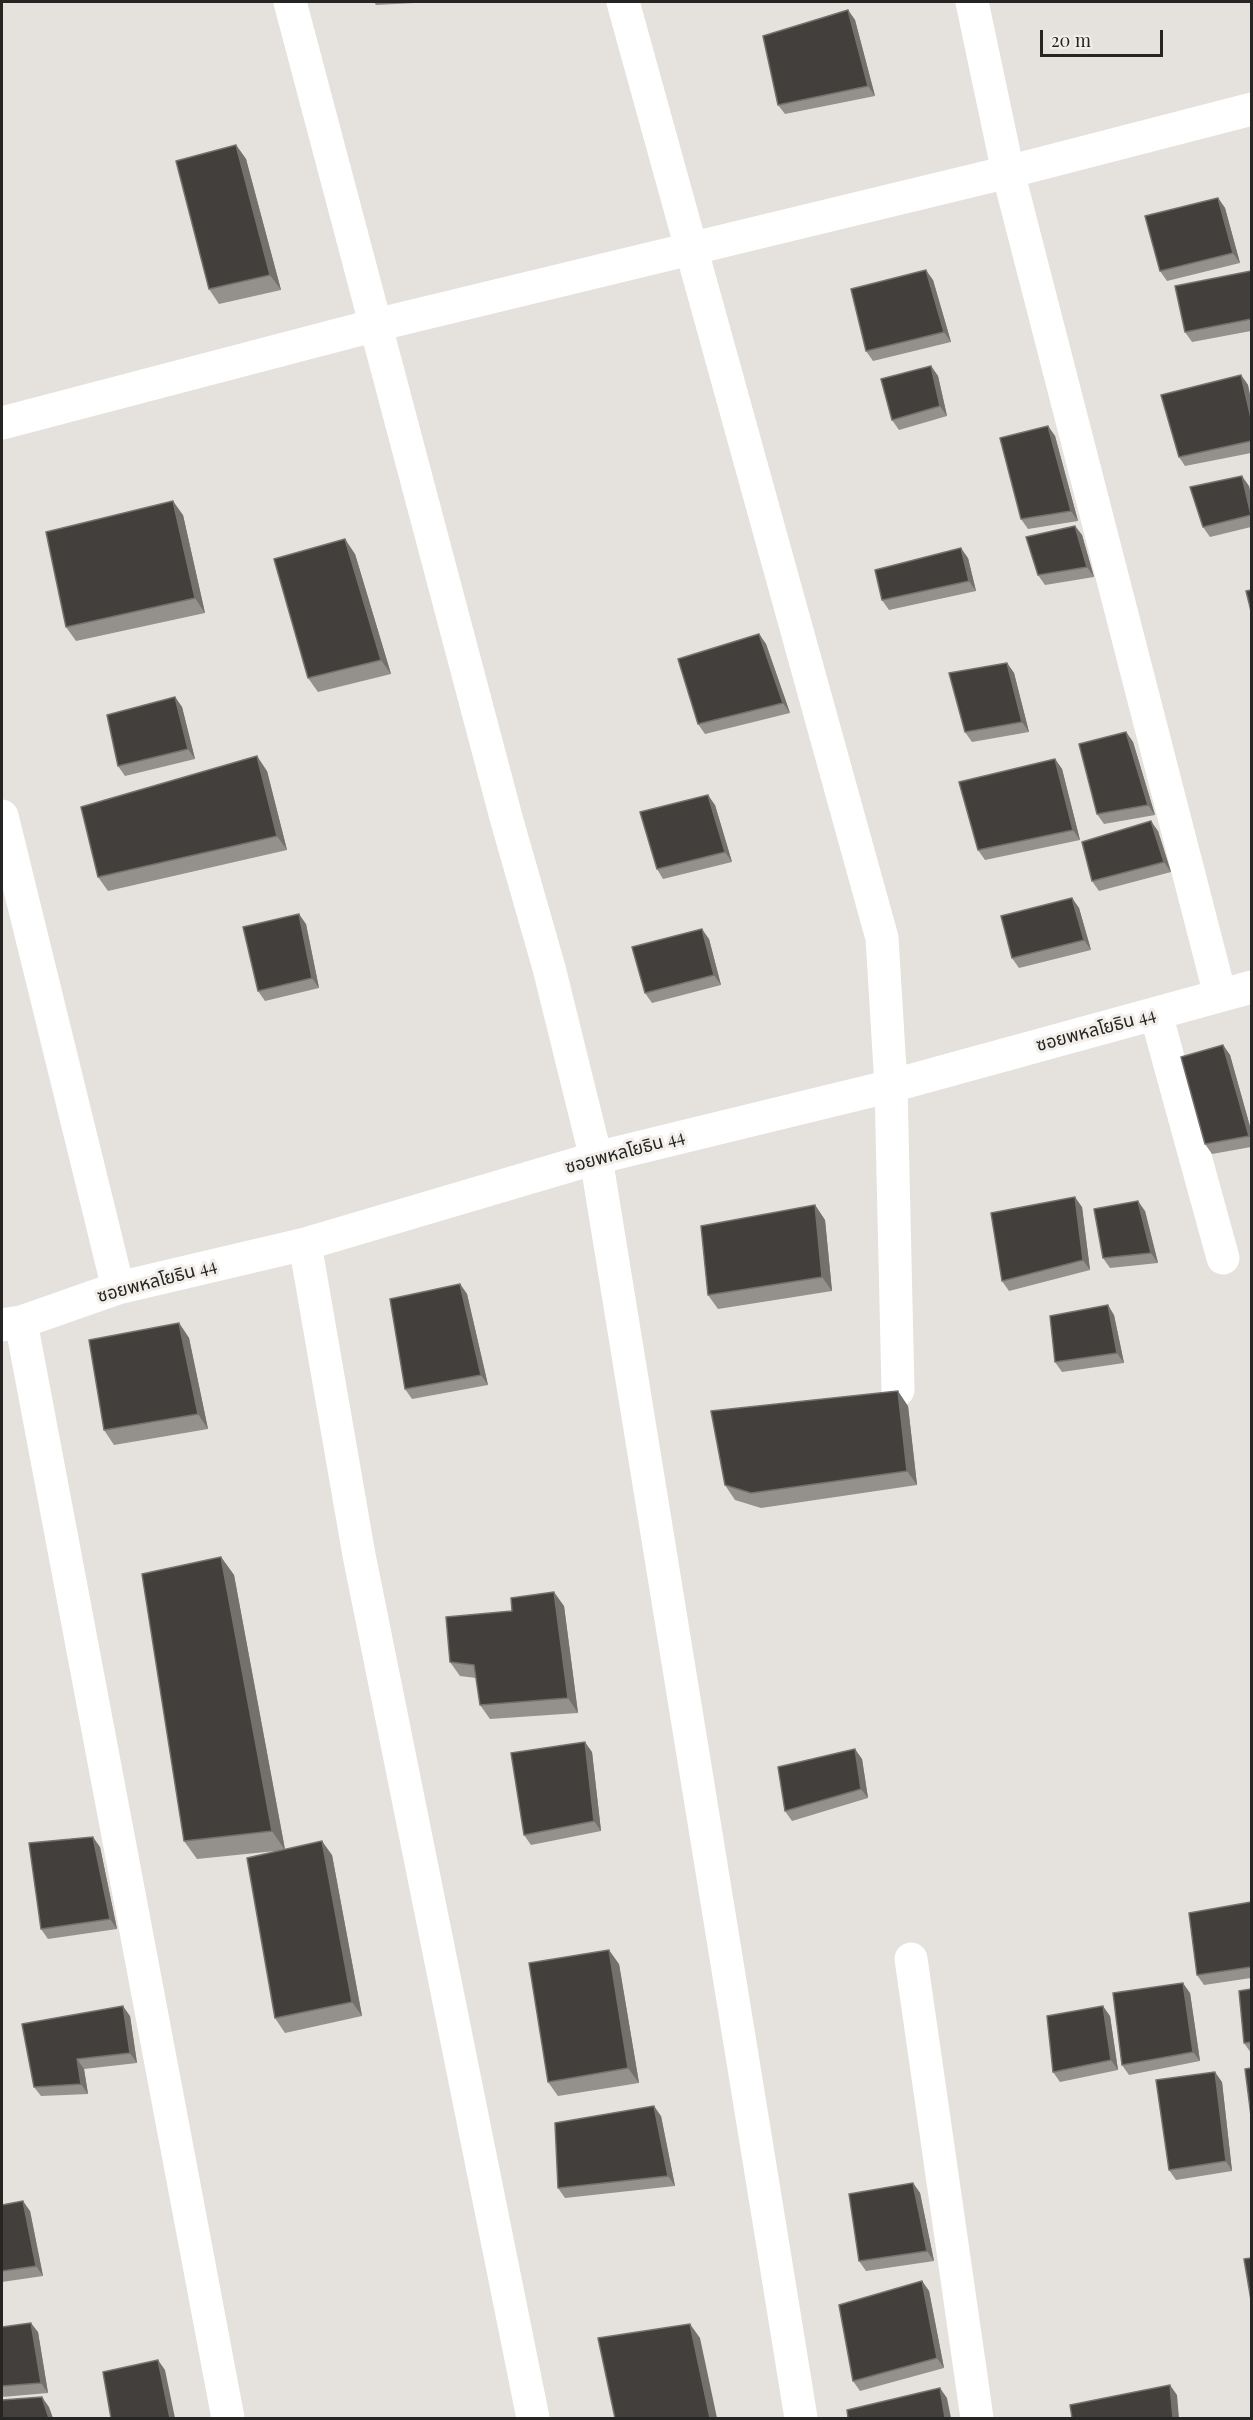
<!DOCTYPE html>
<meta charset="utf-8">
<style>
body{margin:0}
#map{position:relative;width:1253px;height:2420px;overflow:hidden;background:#e5e2dd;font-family:"Playfair Display",serif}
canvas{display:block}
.frame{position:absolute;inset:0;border:3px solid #262523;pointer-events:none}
.scale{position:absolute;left:1040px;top:30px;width:123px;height:27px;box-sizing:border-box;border:3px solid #262523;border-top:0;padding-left:8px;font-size:18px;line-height:21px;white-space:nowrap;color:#262523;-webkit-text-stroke:4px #f2efea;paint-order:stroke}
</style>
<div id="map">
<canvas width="1253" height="2420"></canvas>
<div class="frame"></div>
<div class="scale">20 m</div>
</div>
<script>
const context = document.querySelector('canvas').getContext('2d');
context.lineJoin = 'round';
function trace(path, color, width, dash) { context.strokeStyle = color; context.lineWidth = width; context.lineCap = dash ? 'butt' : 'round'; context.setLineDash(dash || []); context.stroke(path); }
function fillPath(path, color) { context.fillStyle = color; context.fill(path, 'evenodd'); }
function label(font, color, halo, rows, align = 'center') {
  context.font = font + ' "Playfair Display","Noto Sans Thai",serif'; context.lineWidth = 6; context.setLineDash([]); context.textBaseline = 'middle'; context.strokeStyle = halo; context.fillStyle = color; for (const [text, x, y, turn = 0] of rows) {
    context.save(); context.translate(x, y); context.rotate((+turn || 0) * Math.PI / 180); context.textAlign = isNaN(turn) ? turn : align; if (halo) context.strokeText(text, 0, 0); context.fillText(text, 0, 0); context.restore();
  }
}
const minor = new Path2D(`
 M290 2 507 821 549 968 596 1158 801 2418
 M623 2 882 938 891 1086 898 1390
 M972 2 1008 172 1220 995
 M2 423 376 325 1008 172 1252 109
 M2 816 118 1288
 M1156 1014 1223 1258
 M305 1244 359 1555 533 2418
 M21 1322 228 2418
 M2 1325 21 1322 118 1288 305 1244 596 1158 891 1086 1252 987
 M911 1959 977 2418`);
const wall = new Path2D(`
 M374 2H434L376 5Z
 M848 10 855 20 875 96 785 114 778 105Z
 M236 145 246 159 281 290 219 304 209 289Z
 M1218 198 1225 208 1240 263 1167 281 1160 271Z
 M1251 271V331L1192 342 1185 332Z
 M933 280 951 342 873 361 866 351Z
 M931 366 938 376 947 416 899 430 892 420Z
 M1241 375 1248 385 1251 400V453L1185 466 1179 457Z
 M1048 426 1055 436 1078 521 1028 529 1021 519Z
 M1249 486 1251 496V527L1210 537 1203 527Z
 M183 515 205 613 76 641 66 627Z
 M1075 526 1082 535 1094 577 1045 585 1038 575Z
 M355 554 391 674 318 692 308 678Z
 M968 558 976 591 889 610 882 600Z
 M759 634 766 644 790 713 705 734 698 724Z
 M1007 663 1014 673 1029 732 972 742 965 732Z
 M175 697 182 707 195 759 125 776 118 766Z
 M1126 732 1133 742 1155 815 1104 824 1097 814Z
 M1055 759 1062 769 1080 840 985 860 978 850Z
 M267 771 287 850 108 891 98 877Z
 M715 805 732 862 663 879 657 869Z
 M1158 831 1171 872 1099 891 1092 881Z
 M1072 898 1079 908 1091 950 1019 968 1012 958Z
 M306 924 319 988 265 1001 258 991Z
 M709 939 721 985 652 1003 645 993Z
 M1223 1045 1230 1055 1251 1130V1147L1212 1154 1205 1144Z
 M815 1205 825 1220 832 1291 718 1309 708 1295Z
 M1082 1207 1090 1270 1009 1291 1002 1281Z
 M1145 1211 1158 1263 1110 1268 1103 1258Z
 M460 1284 467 1294 488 1385 412 1399 405 1389Z
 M1114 1315 1124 1363 1062 1372 1055 1362Z
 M179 1323 189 1338 208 1429 114 1445 104 1430Z
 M908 1406 917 1485 761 1508 735 1500 725 1485Z
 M221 1557 234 1575 285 1849 332 1855 362 2016 285 2033 275 2018 285 1850 197 1859 184 1841Z
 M564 1606 578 1713 490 1719 480 1705 476 1678 460 1676 450 1662Z
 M592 1752 601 1831 531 1845 524 1835Z
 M862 1759 868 1798 792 1821 785 1811Z
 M100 1847 117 1929 48 1939 41 1929Z
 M1251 1902V1978L1204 1985 1197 1975Z
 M619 1964 639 2083 558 2096 548 2082Z
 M1251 1989V2053L1244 2043Z
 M1190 1993 1200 2061 1129 2075 1122 2065Z
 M130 2016 137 2063 84 2069 88 2094 41 2096 34 2087Z
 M1110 2016 1118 2070 1060 2082 1053 2072Z
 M1222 2082 1232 2171 1176 2180 1169 2170Z
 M661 2116 675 2186 565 2198 558 2188Z
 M913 2183 920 2193 934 2261 866 2271 859 2261Z
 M2 2205 30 2211 43 2276 2 2282Z
 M922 2281 929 2291 944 2368 860 2391 853 2381Z
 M2 2327 38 2332 48 2393 2 2397Z`);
const shadedWall = new Path2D(`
 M848 10 855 20 875 96 868 86Z
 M236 145 246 159 281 290 270 275Z
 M1218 198 1225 208 1240 263 1233 253Z
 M926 270 933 280 951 342 944 332Z
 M931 366 938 376 947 416 940 406Z
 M1241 375 1248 385 1251 400V418Z
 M1048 426 1055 436 1078 521 1071 511Z
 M1242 476 1249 486 1251 496V515Z
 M173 501 183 515 205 613 195 598Z
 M1075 526 1082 535 1094 577 1087 567Z
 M345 539 355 554 391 674 381 660Z
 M961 548 968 558 976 591 969 581Z
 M759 634 766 644 790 713 783 703Z
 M1007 663 1014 673 1029 732 1022 722Z
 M175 697 182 707 195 759 188 749Z
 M1126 732 1133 742 1155 815 1148 805Z
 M257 756 267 771 287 850 277 836Z
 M1055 759 1062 769 1080 840 1073 830Z
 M708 795 715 805 732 862 725 852Z
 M1151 821 1158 831 1171 872 1164 862Z
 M1072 898 1079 908 1091 950 1084 940Z
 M299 914 306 924 319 988 312 978Z
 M702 929 709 939 721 985 714 975Z
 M1223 1045 1230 1055 1251 1130V1139L1249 1136Z
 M1075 1197 1082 1207 1090 1270 1083 1260Z
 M1138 1201 1145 1211 1158 1263 1151 1253Z
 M815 1205 825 1220 832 1291 822 1277Z
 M460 1284 467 1294 488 1385 481 1375Z
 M1108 1305 1114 1315 1124 1363 1117 1353Z
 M179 1323 189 1338 208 1429 198 1414Z
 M898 1391 908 1406 917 1485 907 1471Z
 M221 1557 234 1575 285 1850 272 1831Z
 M554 1592 564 1606 578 1713 568 1698Z
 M585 1742 592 1752 601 1831 594 1821Z
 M855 1749 862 1759 868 1798 861 1789Z
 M93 1837 100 1847 117 1929 110 1919Z
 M322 1841 332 1855 362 2016 352 2002Z
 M609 1950 619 1964 639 2083 628 2068Z
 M1183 1983 1190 1993 1200 2061 1193 2052Z
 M123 2006 130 2016 137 2063 130 2053Z
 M1103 2006 1110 2016 1118 2070 1111 2060Z
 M77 2059 84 2069 88 2094 81 2084Z
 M1215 2072 1222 2082 1232 2171 1226 2161Z
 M654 2106 661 2116 675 2186 668 2176Z
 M913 2183 920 2193 934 2261 927 2251Z
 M23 2201 30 2211 43 2276 36 2266Z
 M922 2281 929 2291 944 2368 937 2358Z
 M31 2323 38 2332 48 2393 41 2383Z
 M690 2324 700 2338 717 2418H710Z
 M158 2360 165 2370 175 2418H170Z
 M1170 2385 1177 2395 1179 2418H1173Z
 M940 2388 947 2398 951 2418H945Z
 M42 2397 49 2407 53 2418H49Z`);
const building = new Path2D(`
 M848 10 868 86 778 105 763 36Z
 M236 145 270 275 209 289 176 161Z
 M1218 198 1233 253 1160 271 1145 216Z
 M926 270 944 332 866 351 851 289Z
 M1251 271V319L1185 332 1175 286Z
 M931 366 940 406 892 420 881 379Z
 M1241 375 1251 418V441L1179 457 1161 395Z
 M1048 426 1071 511 1021 519 1000 438Z
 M1242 476 1251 515 1203 527 1190 487Z
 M173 501 195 598 66 627 46 532Z
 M1075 526 1087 567 1038 575 1026 537Z
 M345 539 381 660 308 678 274 559Z
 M961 548 969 581 882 600 875 570Z
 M1251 590V611L1246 591Z
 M759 634 783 703 698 724 678 659Z
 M1007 663 1022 722 965 732 949 673Z
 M175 697 188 749 118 766 107 715Z
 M1126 732 1148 805 1097 814 1079 744Z
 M257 756 277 836 98 877 81 807Z
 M1055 759 1073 830 978 850 959 782Z
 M708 795 725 852 657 869 640 812Z
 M1151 821 1164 862 1092 881 1082 842Z
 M1072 898 1084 940 1012 958 1001 916Z
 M299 914 312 978 258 991 243 927Z
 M702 929 714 975 645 993 632 947Z
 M1223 1045 1249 1136 1205 1144 1181 1057Z
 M1075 1197 1083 1260 1002 1281 991 1213Z
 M1138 1201 1151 1253 1103 1258 1094 1209Z
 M815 1205 822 1277 708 1295 701 1226Z
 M460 1284 481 1375 405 1389 390 1299Z
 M1108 1305 1117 1353 1055 1362 1050 1316Z
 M179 1323 198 1414 104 1430 89 1340Z
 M898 1391 907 1471 751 1493 725 1485 711 1411Z
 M221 1557 272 1831 184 1841 142 1574Z
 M554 1592 568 1698 480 1705 474 1665 450 1662 446 1617 512 1611 511 1598Z
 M585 1742 594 1821 524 1835 511 1753Z
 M855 1749 861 1789 785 1811 778 1767Z
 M93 1837 110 1919 41 1929 29 1843Z
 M322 1841 352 2002 275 2018 247 1858Z
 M1251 1902V1967L1197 1975 1189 1913Z
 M609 1950 628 2068 548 2082 529 1963Z
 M1183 1983 1193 2052 1122 2065 1113 1993Z
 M1251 1989V2042L1244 2043 1239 1991Z
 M123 2006 130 2053 77 2059 81 2084 34 2087 22 2024Z
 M1103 2006 1111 2060 1053 2072 1047 2016Z
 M1251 2068V2116L1245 2069Z
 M1215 2072 1226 2161 1169 2170 1156 2080Z
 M654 2106 668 2176 558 2188 555 2123Z
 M913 2183 927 2251 859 2261 849 2194Z
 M23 2201 36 2266 2 2271V2205Z
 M1251 2258V2300L1244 2259Z
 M922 2281 937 2358 853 2381 839 2305Z
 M31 2323 41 2383 2 2386V2327Z
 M690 2324 710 2418H615L598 2338Z
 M158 2360 170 2418H111L103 2372Z
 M1170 2385 1173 2418H1072L1070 2405Z
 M940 2388 945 2418H848L847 2410Z
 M42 2397 49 2418H2V2400Z`);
const streetNames = [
 ["ซอยพหลโยธิน 44",1096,1030,-15],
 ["ซอยพหลโยธิน 44",625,1152,-15],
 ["ซอยพหลโยธิน 44",157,1281,-15]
];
trace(minor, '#fff', 33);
fillPath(wall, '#94908c');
fillPath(shadedWall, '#74706c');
fillPath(building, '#433f3c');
trace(building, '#74706c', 1.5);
label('18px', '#262523', '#f2efea', streetNames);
</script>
